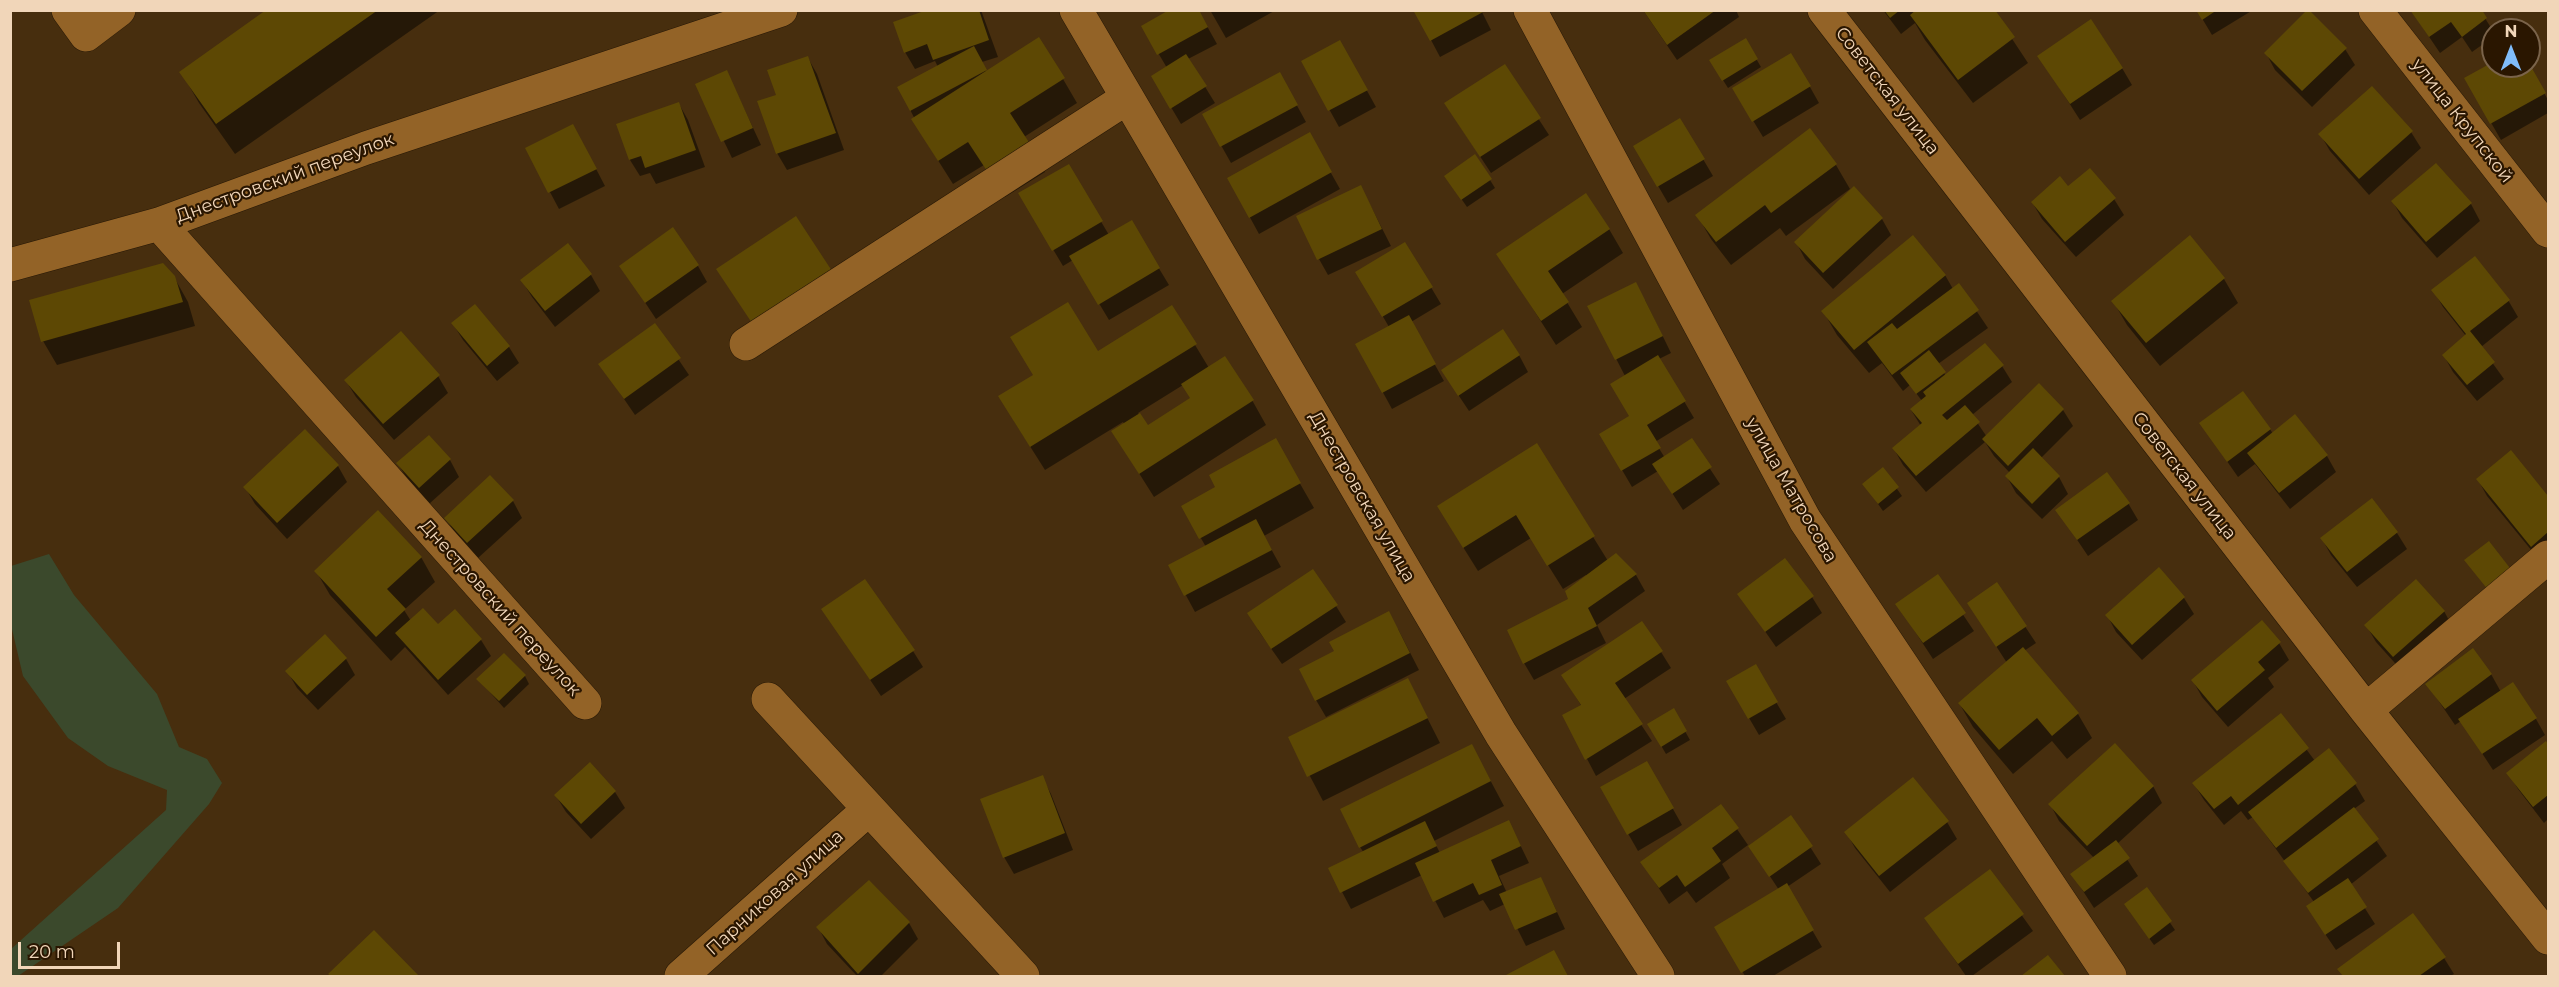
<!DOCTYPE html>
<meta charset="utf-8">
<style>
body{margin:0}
#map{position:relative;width:2559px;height:987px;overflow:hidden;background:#472e0e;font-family:Montserrat,sans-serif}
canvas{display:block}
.frame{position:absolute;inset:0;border:12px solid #f1d6b9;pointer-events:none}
.north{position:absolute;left:2481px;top:18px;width:60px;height:60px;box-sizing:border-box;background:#2a1600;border:2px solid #7a634a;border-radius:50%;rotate:0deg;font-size:16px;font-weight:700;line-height:24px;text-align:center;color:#f1d6b9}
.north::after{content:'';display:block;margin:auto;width:21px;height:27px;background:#80bdfa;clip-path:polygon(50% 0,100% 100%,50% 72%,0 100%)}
.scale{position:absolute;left:18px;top:942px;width:102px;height:27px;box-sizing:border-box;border:3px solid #f1d6b9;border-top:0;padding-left:8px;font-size:18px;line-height:21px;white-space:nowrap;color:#f1d6b9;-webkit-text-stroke:4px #2a1600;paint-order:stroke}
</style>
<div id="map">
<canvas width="2559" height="987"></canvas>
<div class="frame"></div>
<div class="north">N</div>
<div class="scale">20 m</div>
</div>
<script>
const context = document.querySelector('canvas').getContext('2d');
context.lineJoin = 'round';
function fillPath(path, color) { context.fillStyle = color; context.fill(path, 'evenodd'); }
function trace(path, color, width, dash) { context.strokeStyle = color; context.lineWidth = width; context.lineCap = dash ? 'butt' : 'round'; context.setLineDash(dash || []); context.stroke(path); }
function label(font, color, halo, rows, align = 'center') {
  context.font = font + ' Montserrat,sans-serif'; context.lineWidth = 4.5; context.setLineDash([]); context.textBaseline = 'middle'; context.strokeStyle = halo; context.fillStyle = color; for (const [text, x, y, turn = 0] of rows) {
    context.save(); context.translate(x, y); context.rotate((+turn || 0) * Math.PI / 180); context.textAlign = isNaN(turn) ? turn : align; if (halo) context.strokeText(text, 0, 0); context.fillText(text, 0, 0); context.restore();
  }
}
const green = new Path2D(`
 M49 554 74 595 157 694 179 747 207 759 222 783 209 804 118 908 18 976H11V949L166 810 167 790 108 766 68 738 23 676 11 625V566Z`);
const shadow = new Path2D(`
 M269 10H440L235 154 199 103 181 72Z
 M931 10H981L998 57 982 62 987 72 1063 79 1077 103 1024 137 1045 172 1005 197 984 165 953 184 927 143 899 88 938 67 935 61 915 69 905 52Z
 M1198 10 1217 44 1188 59 1215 103 1181 124 1153 77 1167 68 1143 27Z
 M1210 10H1276L1226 38Z
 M1481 10 1491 30 1440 57 1431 40Z
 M1643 10H1736L1739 17 1677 60Z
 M1883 10H1993L2028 63 1973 103 1925 40 1915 23 1901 34Z
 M2197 10H2253L2212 35Z
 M2411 10H2480L2493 31V37L2472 52 2462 37 2440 53Z
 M1745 40 1761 67 1728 88 1711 61Z
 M1340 42 1376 107 1339 127 1303 62Z
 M2345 49 2355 65 2312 107 2275 70 2266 53Z
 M2039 56 2122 68 2132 85 2080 120Z
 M808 58 817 74 844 150 787 170 777 153 778 96Z
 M2493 64V66H2529L2548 100V113L2501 140 2466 79Z
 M1504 66 1549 135 1491 173 1456 120Z
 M727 72 761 145 732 158 697 85Z
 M1810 87 1819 103 1763 137 1734 89Z
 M1289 91 1306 122 1231 163 1204 115Z
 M679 104 688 120 705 167 656 184 650 173 640 176 630 160 618 125Z
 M1680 120 1713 176 1668 203 1635 146Z
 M2411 132 2421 148 2369 195 2330 151 2320 134Z
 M1309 134 1340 189 1259 234 1229 179Z
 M582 142 605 186 559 209 527 149Z
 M1475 156 1495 188 1467 207 1451 184Z
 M1836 165 1850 189 1786 236 1780 228 1731 265 1711 239 1697 215Z
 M2436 165 2471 204 2480 221 2437 258 2402 218 2393 202Z
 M1068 166 1109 235 1131 222 1169 285 1109 320 1073 260 1063 266 1020 194Z
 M1361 187 1391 246 1328 275 1319 259Z
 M2068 188 2114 199 2124 215 2076 257 2042 219 2032 202Z
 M1882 219 1891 235 1833 289 1805 259 1796 242Z
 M1609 229 1623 253 1562 294 1582 327 1556 345 1498 254Z
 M1405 244 1441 304 1411 322 1444 381 1392 409 1357 345 1389 327 1357 272Z
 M621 266H698L707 282 656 319Z
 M591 275 600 291 555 327 532 297 522 281Z
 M1945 275 1953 289 1959 285 1988 328 1938 364 1946 376 2002 366 2012 382 1972 415 1987 437 2063 410 2073 426 2041 458 2059 477 2068 494 2042 519 2016 493 2007 477 2010 473 1994 456 1985 442 1926 492 1903 465 1894 449 1921 426 1911 410 1922 401 1910 385 1903 391 1882 363 1869 373 1837 335 1823 311Z
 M174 277 188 302 195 326 57 365 43 341Z
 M2224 279 2238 303 2160 366 2127 325 2113 301Z
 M2433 290 2508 300 2518 317 2481 347 2504 379 2477 401 2453 372 2444 356 2466 336 2443 307Z
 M1645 300 1671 353 1659 359 1694 418 1655 442 1665 458 1691 440 1720 484 1683 510 1658 471 1632 487 1601 434 1631 416 1625 376 1589 306Z
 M475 306 509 347 519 363 497 381 463 340 453 324Z
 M1172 307 1209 368 1252 400 1266 425 1154 497 1113 432 1125 425 1123 422 1045 470 1014 421 1097 353ZM1183 385 1191 399 1148 427 1138 413Z
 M655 325 689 375 635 415 600 364Z
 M1519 355 1528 372 1469 411 1453 387Z
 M438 376 448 393 394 440 356 397 346 381Z
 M2201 424 2270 429 2273 434 2327 456 2336 472 2290 509 2255 464 2238 477Z
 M429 437 450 460 459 477 429 504 408 480 398 464Z
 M1275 440 1314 508 1264 536 1281 567 1195 612 1170 566 1206 547 1183 507 1217 488Z
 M1536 445 1608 561 1616 555 1636 575 1645 591 1597 625 1606 643 1534 680 1524 663 1587 577 1586 575 1563 589 1531 538 1478 571 1453 531Z
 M2511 452 2548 499V556L2541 562 2487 496 2478 480Z
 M338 466 347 482 287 539 255 504 245 487Z
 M1883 469 1902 496 1883 511 1864 484Z
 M2371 500 2397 533 2407 549 2357 587 2331 555 2322 539Z
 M513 501 522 518 478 558 456 535 446 518Z
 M2128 503 2138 520 2088 556 2057 510Z
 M421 557 435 582 404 610 411 621 438 626 481 640 491 656 448 695 405 647 391 661 330 595 316 571Z
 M2158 569 2184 598 2194 614 2142 660 2116 632 2107 615Z
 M1937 576 1974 631 1933 659 1897 604Z
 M1997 584 2036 643 2024 651 2078 714 2092 738 2067 759 2052 741 2013 774 1973 727 1959 703 2007 663 1969 604Z
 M1739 594 1812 597 1822 613 1776 647Z
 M1336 606 1346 622 1282 664 1258 630Z
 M823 610 913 651 923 667 881 696Z
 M2444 611 2453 628 2403 672 2376 642 2366 625Z
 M1398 629 1419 670 1326 717 1316 700Z
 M2279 643 2289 660 2268 678 2274 687 2228 727 2202 697 2193 681Z
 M1661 652 1671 668 1624 699 1652 741 1596 776 1564 715 1582 707 1563 676Z
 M346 659 355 675 318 710 297 688 287 671Z
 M1755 666 1786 719 1759 735 1728 682Z
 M2491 674 2501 692 2536 719 2545 735 2493 770 2461 721 2455 725 2427 684Z
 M525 676 529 684 504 708 478 679Z
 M1408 680 1440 743 1323 801 1290 738Z
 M1673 710 1690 740 1666 754 1649 725Z
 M2281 715 2315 761 2355 784 2365 801 2354 809 2387 856 2350 885 2375 924 2336 950 2317 922 2314 902 2253 817 2248 820 2241 811 2224 825 2204 800 2194 784Z
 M2546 743 2548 746V819L2544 823 2518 789 2508 773Z
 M1472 746 1504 806 1434 841 1440 853 1509 822 1529 863 1499 876 1507 893 1541 878 1565 929 1526 946 1505 904 1490 911 1483 900 1444 918 1422 875 1351 909 1330 869 1364 853 1360 847Z
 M1647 763 1682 825 1638 851 1602 788Z
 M1042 777 1051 794 1073 850 1014 874 1004 857Z
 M2153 786 2162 803 2117 844 2138 876 2094 908 2072 874 2094 858 2059 821 2050 804Z
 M615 792 625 808 591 839 566 812 556 796Z
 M1721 806 1748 845 1722 864 1730 878 1696 903 1687 891 1669 904 1642 862Z
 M1791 817 1821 864 1787 887 1822 947 1773 976H1745L1716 927 1779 890 1750 846Z
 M1947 822 1957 839 1890 892 1855 848 1846 832Z
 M1990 871 2033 931 1972 976H1966L1926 918Z
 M2147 889 2175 930 2154 945 2130 912Z
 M909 923 918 939 881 976H857L827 944 818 927Z
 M374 932 417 976H332L330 974Z
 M1554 952 1567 976H1507Z
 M2048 957 2063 976H2024Z
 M2444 958 2454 974 2450 976H2343L2339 969Z`);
const building = new Path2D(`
 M266 10H378L216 124 179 72Z
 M927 10H979L989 40 933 60 927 44 904 53 893 22Z
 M1169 10H1199L1208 27 1157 55 1141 26Z
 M1413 10H1482L1483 12 1430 41Z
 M1643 10H1716L1667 45Z
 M1884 10H1900L1890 18Z
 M1916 10H1995L2015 37 1958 80 1910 15Z
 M2196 10H2217L2202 20Z
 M2307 10H2309L2347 48 2302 91 2264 53Z
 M2410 10H2482L2487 18 2462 37 2451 22 2429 37Z
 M2091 19 2123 68 2070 104 2037 56Z
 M1039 37 1065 78 1010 113 1032 147 989 174 968 142 938 161 911 119Z
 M1746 38 1758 59 1722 81 1709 60Z
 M1340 40 1368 90 1328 111 1301 61Z
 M974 46 987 70 910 111 897 87Z
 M1791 53 1811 86 1752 122 1732 88Z
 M1186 54 1207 86 1170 109 1151 76Z
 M808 56 836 133 776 154 757 101 776 95 767 70Z
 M2493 62V66H2529V63L2546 93 2490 124 2464 78Z
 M1505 64 1541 118 1480 157 1444 103Z
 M727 70 753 128 721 142 695 84Z
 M1280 72 1298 105 1220 147 1202 114Z
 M2372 86 2413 131 2359 179 2318 134Z
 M679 102 696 150 645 168 641 156 629 160 616 124Z
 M1680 118 1705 159 1657 187 1633 146Z
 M573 124 597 169 548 193 525 148Z
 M1810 128 1837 164 1771 213 1765 205 1716 242 1695 215Z
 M1310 132 1332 172 1249 218 1227 178Z
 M1475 154 1492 179 1461 200 1444 176Z
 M2436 163 2472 203 2426 242 2391 201Z
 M1069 164 1103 221 1052 251 1018 193Z
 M2090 168 2116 198 2065 242 2031 202 2060 176 2068 186Z
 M1361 185 1382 229 1317 260 1296 216Z
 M1854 186 1883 218 1823 273 1794 242Z
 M1586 193 1610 229 1548 271 1569 302 1541 321 1496 254Z
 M796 216 832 271 752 323 716 269Z
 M1132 220 1160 268 1098 305 1069 256Z
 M673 227 699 265 645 303 619 266Z
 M1913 235 1946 275 1854 350 1821 311Z
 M2190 235 2225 278 2146 343 2111 301Z
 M1405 242 1433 287 1382 317 1355 272Z
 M568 243 592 274 545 311 520 280Z
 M2475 256 2510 300 2470 331 2495 362 2467 385 2442 355 2466 334 2431 290Z
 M163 263 175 276 183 302 41 342 29 300Z
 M1636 282 1663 336 1615 360 1587 306Z
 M1959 283 1979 310 1892 375 1867 342 1892 323 1897 329Z
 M1068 302 1098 351 1172 305 1197 344 1030 447 998 396 1033 375 1010 337Z
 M475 304 510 346 487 366 451 323Z
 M1409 315 1436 364 1382 393 1355 344Z
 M655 323 681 358 624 399 598 364Z
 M1503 329 1520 355 1458 396 1441 370Z
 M401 331 440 375 383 424 344 380Z
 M1985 343 2004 365 1942 415 1947 420 1965 405 1980 422 1916 476 1892 448 1922 423 1910 409 1926 396 1923 392Z
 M1929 350 1946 372 1916 394 1900 373Z
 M1658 355 1686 401 1647 425 1661 448 1621 471 1599 434 1629 416 1610 384Z
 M1225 356 1254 400 1139 474 1111 431 1140 413 1148 425 1190 398 1181 384Z
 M2039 383 2064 409 2008 466 1982 439Z
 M2243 391 2271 429 2227 462 2199 423Z
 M2295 414 2328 455 2279 493 2247 453Z
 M305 429 339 465 277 523 243 487Z
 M429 435 451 459 419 488 396 463Z
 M1276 438 1301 483 1199 539 1181 506 1215 487 1209 475Z
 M1692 438 1712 467 1672 494 1652 464Z
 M1537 443 1595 536 1547 566 1516 515 1463 548 1437 506Z
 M2033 448 2060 476 2032 504 2005 476Z
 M2511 450 2548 496V532L2531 547 2476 479Z
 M1883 467 1899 487 1878 504 1862 484Z
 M2107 472 2130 503 2077 540 2055 510Z
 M490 475 514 500 467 543 444 518Z
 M2372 498 2398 532 2347 572 2320 538Z
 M378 510 422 557 387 589 406 609 376 637 314 571Z
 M1256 519 1272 550 1184 596 1168 565Z
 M2489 541 2513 572 2489 591 2464 560Z
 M1616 553 1637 574 1588 608 1597 626 1523 664 1507 630 1568 599 1565 591Z
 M1785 558 1814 596 1765 632 1737 594Z
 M2159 567 2185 597 2132 645 2105 615Z
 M1313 569 1338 605 1271 649 1247 613Z
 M1938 574 1966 613 1923 643 1895 604Z
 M865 579 915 650 870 680 821 609Z
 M2416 579 2445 611 2393 657 2364 625Z
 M1997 582 2027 626 1996 647 1967 603Z
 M423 608 438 624 455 609 482 639 438 680 395 633Z
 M1389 611 1410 653 1315 701 1299 669 1334 651 1329 642Z
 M2262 620 2281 642 2258 662 2265 670 2217 711 2191 680Z
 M1642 621 1663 651 1615 683 1643 724 1585 760 1562 715 1581 705 1561 675Z
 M325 634 347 658 307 695 285 671Z
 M2023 647 2079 713 2052 736 2037 718 1999 750 1958 703Z
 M2473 648 2492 674 2445 709 2425 684Z
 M504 653 526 675 499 701 476 679Z
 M1756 664 1778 702 1748 719 1726 681Z
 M1408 678 1428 718 1307 777 1288 737Z
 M2513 682 2537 718 2482 754 2458 719Z
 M1674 708 1687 731 1661 747 1647 724Z
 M2281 713 2309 748 2238 805 2231 796 2214 809 2192 783Z
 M2546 741 2548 744V795L2533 807 2506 773Z
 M2115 743 2154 786 2087 846 2048 804Z
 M1472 744 1491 781 1359 848 1340 809Z
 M2329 748 2357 783 2276 848 2248 812Z
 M1647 761 1674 808 1627 835 1600 787Z
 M590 762 616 791 581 824 554 795Z
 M1043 775 1065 833 1003 858 980 799Z
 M1913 777 1949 821 1879 876 1844 832Z
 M1721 804 1739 828 1712 848 1721 861 1685 887 1677 875 1659 888 1640 862Z
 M2354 807 2379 839 2308 893 2283 861Z
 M1791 815 1813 846 1769 877 1748 846Z
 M1509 820 1521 846 1491 860 1502 885 1479 895 1473 883 1433 902 1415 863Z
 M1425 821 1437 846 1340 893 1328 868Z
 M2116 840 2130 858 2084 892 2070 874Z
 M1990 869 2024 914 1958 964 1924 918Z
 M1541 877 1557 912 1515 930 1499 894Z
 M2348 878 2367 907 2325 935 2306 906Z
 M869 880 910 922 858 974 816 927Z
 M1787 883 1814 930 1741 973 1714 927Z
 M2147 887 2172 921 2149 939 2124 904Z
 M2413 913 2446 957 2419 976H2343L2337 969Z
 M374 930 419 976H331L328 974Z
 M1554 950 1568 976H1504Z
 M2048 955 2065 976H2021Z`);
const minor = new Path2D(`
 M68 10 86 35 119 10
 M1076 10 1501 734 1658 976
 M1530 10 1805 520 2110 976
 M1824 10 2366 710 2548 938
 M2375 10 2548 231
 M159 224 585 703
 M10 265 159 224 366 148 781 10
 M746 344 1127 98
 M768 699 1023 976
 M2366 710 2548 557
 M681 976 869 809`);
const streetNames = [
 ["Советская улица",1887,91,52],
 ["улица Крупской",2462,121,52],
 ["Днестровский переулок",285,178,-20],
 ["Советская улица",2184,476,52],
 ["улица Матросова",1791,490,60],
 ["Днестровская улица",1362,497,60],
 ["Днестровский переулок",500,608,48],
 ["Парниковая улица",775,893,-42]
];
fillPath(green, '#3b492c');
fillPath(shadow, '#0007');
fillPath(building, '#5d4804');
trace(minor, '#271806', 34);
trace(minor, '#936327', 33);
label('18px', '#f1d6b9', '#2a1600', streetNames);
</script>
